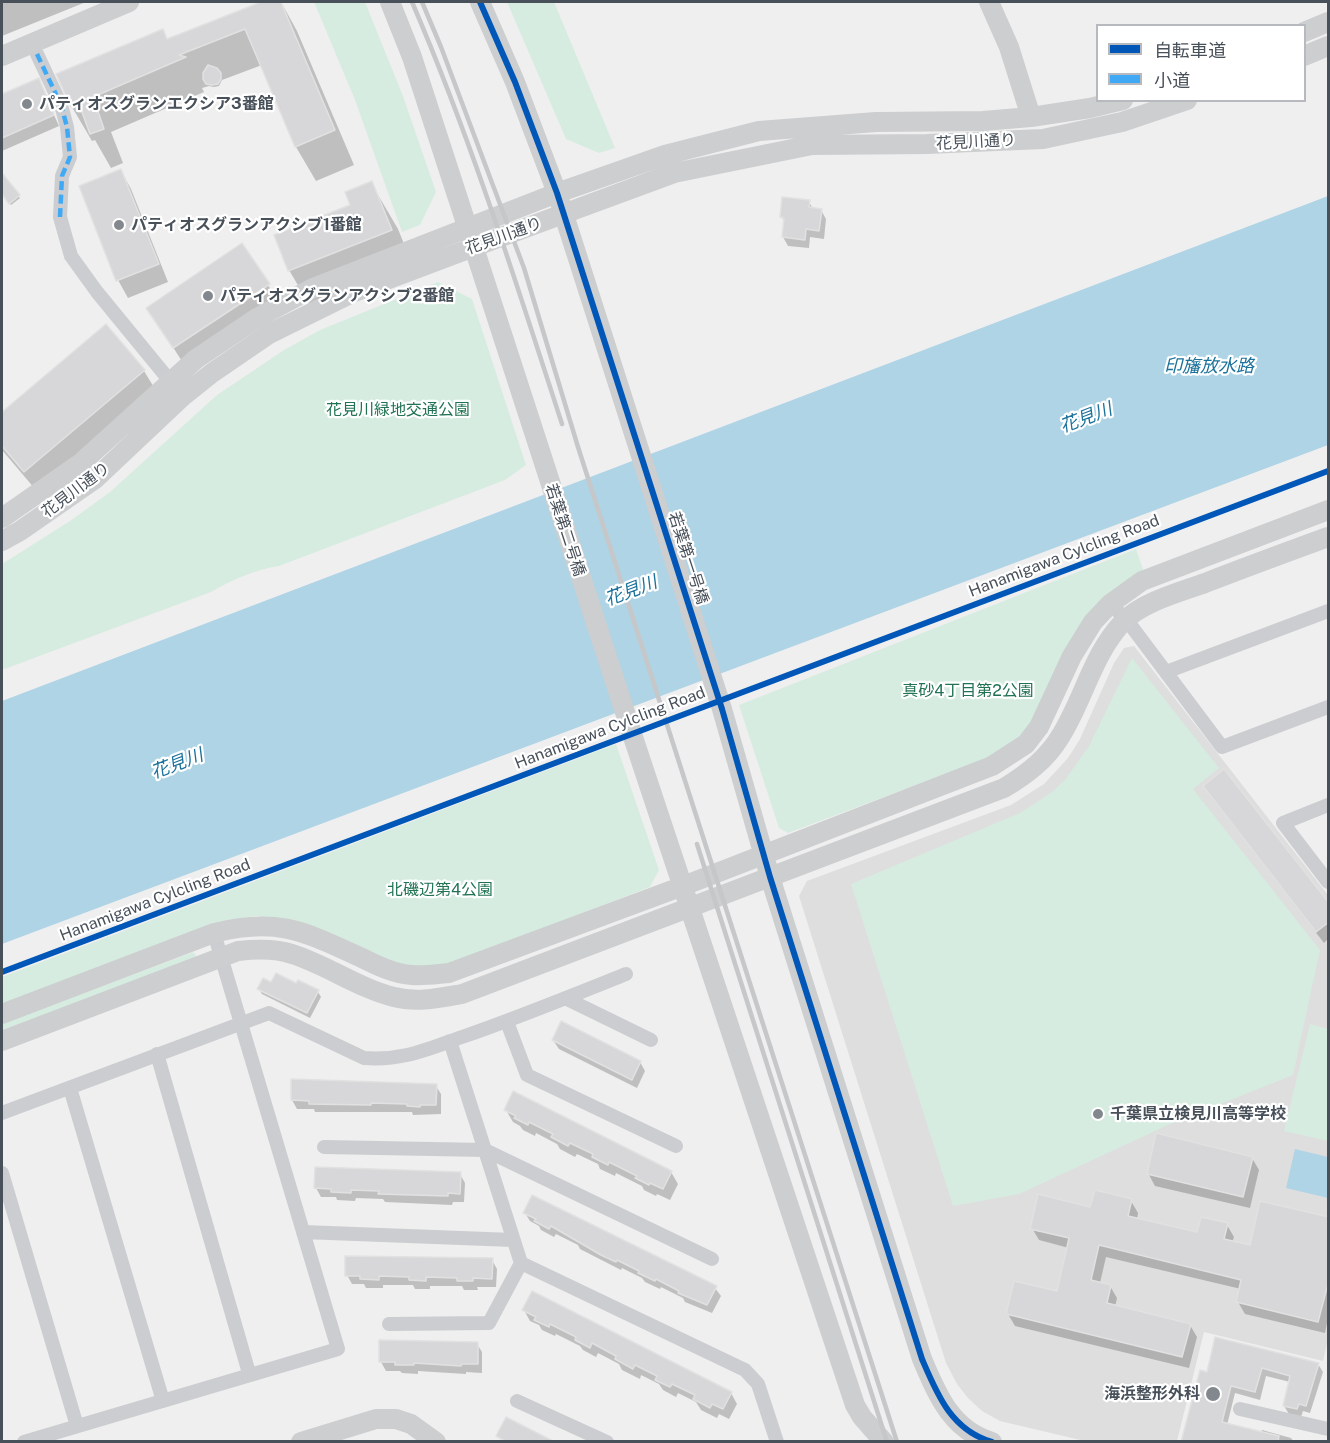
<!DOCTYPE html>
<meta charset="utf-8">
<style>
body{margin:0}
#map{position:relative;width:1330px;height:1443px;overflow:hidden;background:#f0efef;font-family:"Public Sans","Noto Sans JP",sans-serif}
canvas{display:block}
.frame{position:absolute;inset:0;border:3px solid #48505a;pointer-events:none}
.legend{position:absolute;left:1096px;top:24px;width:210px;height:78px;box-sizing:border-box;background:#fff;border:2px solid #b6b9bd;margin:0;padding:8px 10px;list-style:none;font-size:18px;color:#48505a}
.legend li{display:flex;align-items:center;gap:12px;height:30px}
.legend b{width:30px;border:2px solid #b6b9bd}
</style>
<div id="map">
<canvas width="1330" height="1443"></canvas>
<div class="frame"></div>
<ul class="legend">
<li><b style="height:8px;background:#0057b8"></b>自転車道</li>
<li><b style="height:8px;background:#3fa9f5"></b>小道</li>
</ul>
</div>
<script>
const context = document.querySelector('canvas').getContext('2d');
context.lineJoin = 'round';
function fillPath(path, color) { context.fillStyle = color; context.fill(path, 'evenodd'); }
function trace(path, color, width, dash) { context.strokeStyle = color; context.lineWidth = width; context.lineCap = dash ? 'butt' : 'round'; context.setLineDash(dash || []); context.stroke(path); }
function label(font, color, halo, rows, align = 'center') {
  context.font = font + ' "Public Sans","Noto Sans JP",sans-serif'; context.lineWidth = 4.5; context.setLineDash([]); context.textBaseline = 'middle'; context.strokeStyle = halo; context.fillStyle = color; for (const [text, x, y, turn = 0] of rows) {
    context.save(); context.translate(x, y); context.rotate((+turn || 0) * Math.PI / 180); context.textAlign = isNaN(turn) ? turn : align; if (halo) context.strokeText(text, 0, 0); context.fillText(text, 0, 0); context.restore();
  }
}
const education = new Path2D(`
 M1134 646 1328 895V1339L1323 1361 1204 1332 1177 1441H1085L1000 1421 982 1411 968 1398 957 1384 946 1363 799 896 807 881 1011 805 1044 784 1068 758 1080 739 1114 663 1124 648Z`);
const green = new Path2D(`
 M314 2H365L403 96 436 192 420 225 402 232 355 100Z
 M507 2H554L615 148 599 153 566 139Z
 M438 282 472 299 526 465 505 480 279 566C256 569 232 580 211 592L2 670V564L70 521 110 492 217 395 284 350 320 330Z
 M1136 549 1144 572 1110 593 1025 736 1004 752 788 833 779 828 739 705Z
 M1132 658 1219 768 1193 789 1320 950 1293 1075 1168 1125 1019 1194 953 1206 851 884 1020 813 1052 792 1065 780 1089 746Z
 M616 744 659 870 650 887 444 967 415 968 379 957 297 923 256 916 211 923 210 929 2 1008V977Z
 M193 952 196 955 195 959 2 1032V1024Z
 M1310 1024 1328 1029V1141L1284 1131Z`);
const water = new Path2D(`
 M1328 196V445L2 944V701Z
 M1295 1149 1328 1157V1198L1286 1188Z`);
const shadow = new Path2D(`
 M2 2H86L2 36Z
 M265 2H281L297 31 354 165 316 181 296 147 262 65 222 80 219 86 214 87 209 86 202 88 204 92 111 132 123 163 111 168 95 140 92 141 72 107 58 75 163 31 168 40Z
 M38 80 59 126 2 151V96Z
 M121 171 131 189 168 282 128 298 118 280Z
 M7 182 20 198 11 205 2 193V187Z
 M371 183 398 229 417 276 316 316 289 270Z
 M809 202 813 209 821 210 826 219 824 239 810 237 809 248 788 246 783 237 785 223 781 216Z
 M268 285 279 303 185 366 148 308Z
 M106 326 144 371 155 389 35 489 2 450V413Z
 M1205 787 1328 905V939L1324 943 1212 798Z
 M272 984 297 985 318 992 321 997 310 1018 262 994 259 989Z
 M553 1040 640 1062 645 1071 637 1088 559 1049Z
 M436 1086 441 1094V1114L413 1115 412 1112H315L314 1109H297L292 1100Z
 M506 1110 671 1172 678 1184 670 1200 657 1194 656 1196 644 1190 642 1186 616 1173 615 1176 600 1169 598 1164 577 1154 575 1157 560 1149 557 1144 536 1133 535 1136 523 1130 520 1126 513 1122Z
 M1252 1158 1259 1170 1250 1208 1155 1186 1148 1173Z
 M460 1174 465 1183 464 1202H453L452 1205 385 1202 383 1199 356 1198 355 1201 337 1200 336 1197H321L316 1188Z
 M1131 1201 1138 1213 1137 1219 1198 1234 1227 1225 1234 1237 1232 1243 1251 1247 1328 1219V1318L1325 1333 1245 1314 1238 1302 1241 1289 1106 1257 1100 1283 1110 1286 1117 1298 1115 1307 1190 1325 1197 1337 1189 1368 1015 1326 1008 1314 1058 1293 1069 1248 1039 1240 1032 1228 1092 1208Z
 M525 1213 715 1288 721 1296 712 1313 685 1302 683 1298 661 1287 660 1289 645 1282 642 1278 622 1268 621 1270 580 1249 578 1245 556 1234 554 1237 541 1230 539 1226 530 1221Z
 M492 1260 497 1269 496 1287H477L478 1290H464L462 1286H430V1289H415L413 1285H383V1288H366L364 1284H352L347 1275Z
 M524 1310 731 1393 737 1404 729 1419 719 1414 717 1418 701 1410 696 1402 678 1393 676 1397 663 1390 659 1384 641 1375 640 1379 622 1370 619 1364 598 1353 596 1357 583 1350 580 1346 556 1334 555 1336 542 1330 539 1325 530 1321Z
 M1217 1339 1318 1364 1323 1372 1310 1413 1303 1411 1301 1417 1289 1414 1284 1406 1290 1382 1266 1376 1260 1400 1235 1393 1227 1425 1261 1434 1262 1430 1291 1438 1294 1442H1182L1208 1373Z
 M477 1344 482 1352V1373L466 1372V1374L418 1371V1374L402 1373 400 1371H386L381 1362Z`);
const building = new Path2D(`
 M261 2H281L335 130 295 147 245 29 179 55 186 57 93 97 104 129 90 134 79 104 71 107 56 74 163 29 167 39Z
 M208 65 217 68 221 73V79L218 84 212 85 206 84 203 79V73Z
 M39 78 54 115 2 138V94Z
 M121 169 159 264 116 281 79 186Z
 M2 173 20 195 9 204 2 194Z
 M372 181 392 230 288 271 274 235 350 205 345 192Z
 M782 197 810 200 809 207 822 209 819 231 806 229 805 240 782 237 784 218 780 217Z
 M242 243 270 284 173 348 146 308Z
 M106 324 145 370 24 472 2 446V412Z
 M1224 769 1329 903V922L1316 932 1203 786Z
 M276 973 296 983 298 980 319 990 307 1013 257 989 263 978 271 982Z
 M561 1021 641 1061 632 1080 552 1040Z
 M291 1079 437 1084 436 1105H420V1107L407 1106V1104L371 1103V1105L309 1104V1101L291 1100Z
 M513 1091 672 1171 663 1189 650 1183 649 1185 635 1178 637 1176 609 1162 608 1165 592 1157 593 1154 570 1143 568 1146 551 1137 553 1134 529 1122 528 1125 514 1118 516 1116 504 1110Z
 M1156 1133 1253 1157 1243 1197 1147 1174Z
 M315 1167 461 1172 460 1194 448 1193V1196L378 1194 379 1191 351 1190V1193L331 1192V1189L314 1188Z
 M1095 1190 1132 1199 1128 1216 1197 1232 1201 1217 1228 1223 1224 1239 1250 1245 1260 1201 1329 1217V1280L1318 1322 1236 1302 1241 1280 1099 1245 1091 1280 1111 1285 1107 1303 1191 1324 1182 1357 1006 1314 1014 1281 1057 1291 1069 1238 1030 1229 1038 1194 1090 1207Z
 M532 1195 717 1286 707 1305 678 1293 679 1291 656 1279 655 1281 638 1273 639 1271 617 1260 616 1262 601 1255 551 1226 549 1229 534 1221 536 1219 523 1213Z
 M345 1256 493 1258 492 1279 473 1278V1281H457V1278L426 1277V1281L409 1280V1277L379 1276V1280L360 1279V1276H345Z
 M532 1291 732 1392 723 1409 712 1404 710 1408 693 1399 695 1395 672 1384 670 1387 655 1380 657 1376 635 1365 633 1369 615 1359 616 1356 592 1343 590 1348 575 1340 576 1337 550 1324 549 1327 534 1320 536 1317 522 1310Z
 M1215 1337 1319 1363 1306 1406 1299 1404 1297 1409 1283 1406 1290 1376 1262 1368 1255 1392 1231 1386 1222 1422 1279 1436 1278 1442H1181L1200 1370 1207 1372Z
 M379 1340 478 1342V1364H462L461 1366 414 1363V1365H395V1362H379Z
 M506 1417 555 1442H506L496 1436Z`);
const street = new Path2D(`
 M37 54 61 105 67 127 70 157 62 176 60 217 71 256 97 292 170 381
 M1110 604 1126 619 1222 747 1328 707
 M1166 672 1328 611
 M1328 805 1283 823 1328 882
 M565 998 651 1040
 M507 1022 527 1075 676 1146
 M157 1054 249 1373
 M70 1088 163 1401
 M2 1113 269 1013 364 1058C403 1061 427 1049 462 1037 517 1018 571 996 626 974
 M324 1147 485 1150 712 1259
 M2 1173 77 1426
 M303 1232 513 1240
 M521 1263 745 1370 758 1384 777 1442
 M389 1324 489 1323 521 1263 450 1041
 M517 1401 607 1442
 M1240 1409 1328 1429
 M24 1442 338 1349 214 933`);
const secondary = new Path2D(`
 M390 2 412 57 635 743 855 1405 862 1417 884 1442
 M480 2 515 82 557 193 722 709 770 877 922 1359C937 1394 951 1430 992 1442
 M989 2 1009 47 1031 117
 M1304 32 1328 22
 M2 56 129 2
 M1304 56 1328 46
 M2 518 81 463 196 359 257 318 313 288 557 193 665 155 759 131 876 122 983 121 1031 117 1090 108 1123 100
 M2 541 20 531 95 479 182 397 212 373 269 334 352 293 474 247 674 173 812 145 927 144 1043 139 1122 122 1187 100
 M2 1014 214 933C277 917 303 931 360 957 376 965 394 974 412 975 424 976 437 974 449 973L683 886 992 766 1026 744 1039 727 1072 656 1093 622 1110 604 1142 581 1328 510
 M2 1041 238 951C256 949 275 948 292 954 327 965 358 988 394 997 417 1003 439 998 462 994L1004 788C1026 775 1046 760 1060 737 1084 699 1092 655 1123 622 1142 602 1180 592 1205 583 1246 567 1287 552 1328 537
 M301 1442 376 1419H396L411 1424 436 1442`);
const rail = new Path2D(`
 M412 2C471 139 516 282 562 424
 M422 2 441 47 524 268 578 447 897 1442
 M697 844 887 1442`);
const quiet = new Path2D(`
 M37 54 61 105 67 127 70 157 62 176 60 217`);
const cycleway = new Path2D(`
 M480 2 515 82 557 193 722 709 770 877 922 1359C937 1394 951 1430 992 1442
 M2 972 1328 471`);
const markers = [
 [27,104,6,"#83888e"],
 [119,225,6,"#83888e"],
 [208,296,6,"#83888e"],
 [1098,1114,6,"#83888e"],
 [1213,1394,8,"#83888e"]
];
const poiNames = [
 ["パティオスグランエクシア3番館",39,104],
 ["パティオスグランアクシブ1番館",131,225],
 ["パティオスグランアクシブ2番館",220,296],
 ["千葉県立検見川高等学校",1110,1114],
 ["海浜整形外科",1200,1394,"right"]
];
const streetNames = [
 ["花見川通り",976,142,-3],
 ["花見川通り",504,236,-20],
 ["花見川通り",76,490,-37],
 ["若葉第二号橋",565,530,72],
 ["Hanamigawa Cylcling Road",1064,556,-21],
 ["若葉第一号橋",688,558,72],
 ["Hanamigawa Cylcling Road",610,728,-21],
 ["Hanamigawa Cylcling Road",155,900,-21]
];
const parkNames = [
 ["花見川緑地交通公園",398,410],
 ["真砂4丁目第2公園",968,691],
 ["北磯辺第4公園",440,890]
];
const waterNames = [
 ["印旛放水路",1209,366],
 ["花見川",1086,418,-21],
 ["花見川",631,591,-21],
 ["花見川",177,764,-21]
];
fillPath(education, '#dedede');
fillPath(green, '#d6ece1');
fillPath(water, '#afd4e6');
fillPath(shadow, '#0003');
fillPath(building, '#d7d7d9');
trace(building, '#e1e1e2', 1.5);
trace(street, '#cbcdd0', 14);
trace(secondary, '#ccced0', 20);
trace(rail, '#c6c7c9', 4.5);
trace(quiet, '#3fa9f5', 4.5, [9, 4.5]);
trace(cycleway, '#0057b8', 6);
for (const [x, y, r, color] of markers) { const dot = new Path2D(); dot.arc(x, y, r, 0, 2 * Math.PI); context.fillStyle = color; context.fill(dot); trace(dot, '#fff', 2); }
label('bold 16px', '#48505a', '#fff', poiNames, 'left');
label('16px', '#48505a', '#fff', streetNames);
label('16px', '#217353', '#fff', parkNames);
label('italic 18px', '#1b719a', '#fff', waterNames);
</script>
